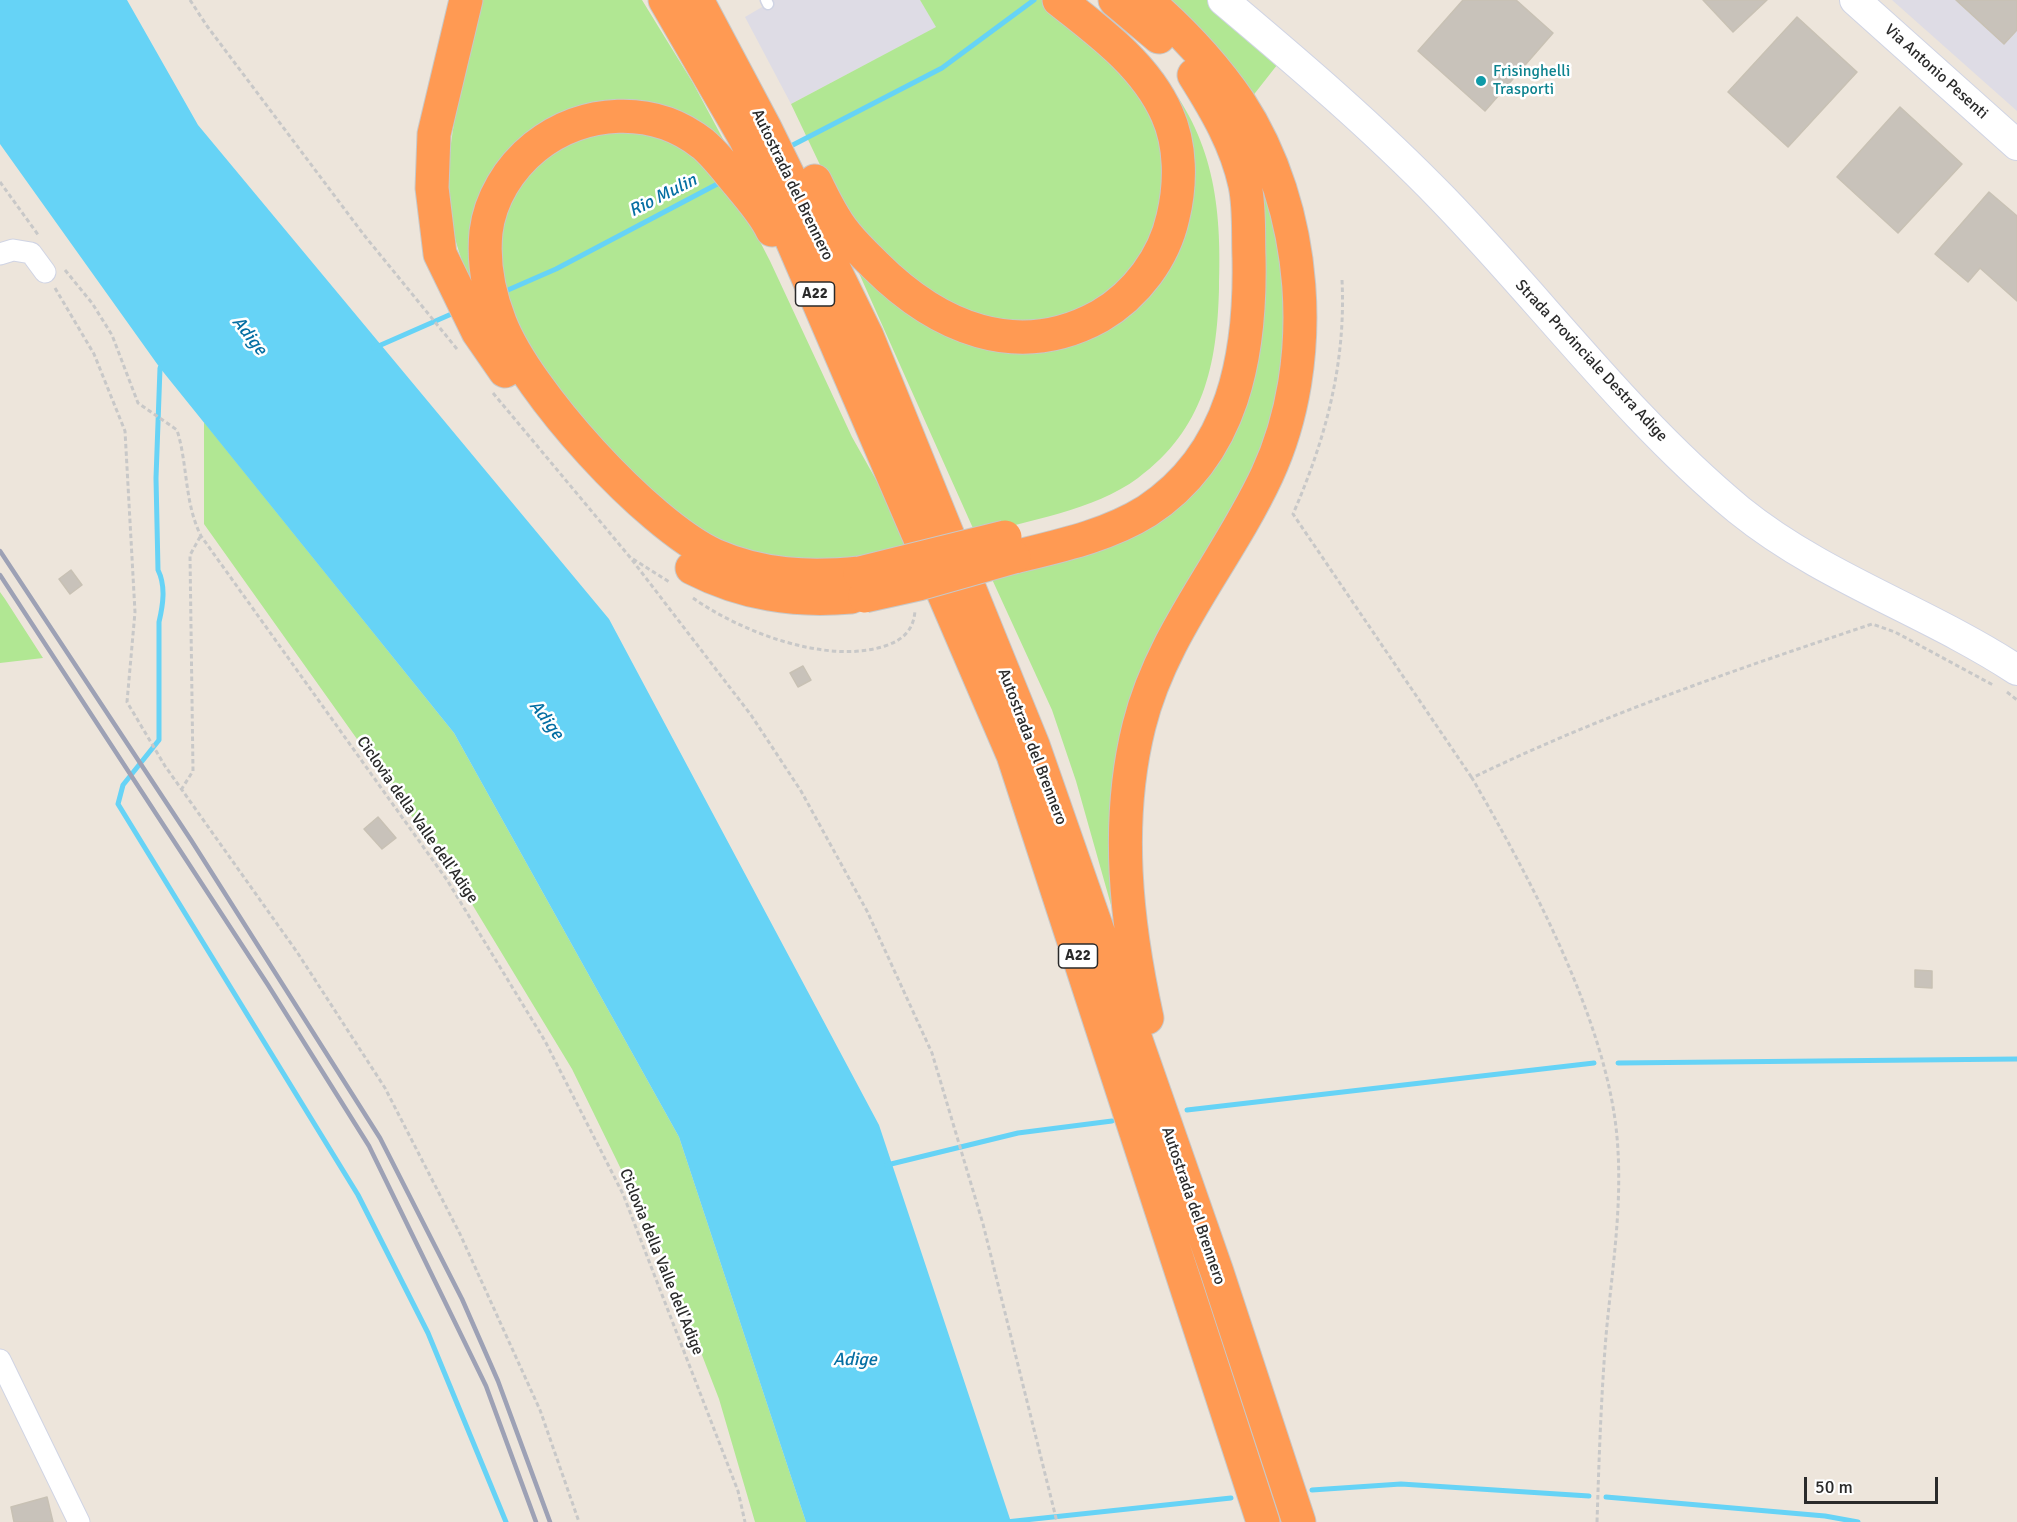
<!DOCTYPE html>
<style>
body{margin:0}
#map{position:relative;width:2017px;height:1522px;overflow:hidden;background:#ede5db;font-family:Signika,sans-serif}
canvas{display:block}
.scale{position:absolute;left:1804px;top:1477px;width:134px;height:27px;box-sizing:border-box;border:3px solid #2a2a2a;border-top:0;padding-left:8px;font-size:18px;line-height:21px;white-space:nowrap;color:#2a2a2a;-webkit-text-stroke:4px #fff;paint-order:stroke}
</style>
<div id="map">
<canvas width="2017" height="1522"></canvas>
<div class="scale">50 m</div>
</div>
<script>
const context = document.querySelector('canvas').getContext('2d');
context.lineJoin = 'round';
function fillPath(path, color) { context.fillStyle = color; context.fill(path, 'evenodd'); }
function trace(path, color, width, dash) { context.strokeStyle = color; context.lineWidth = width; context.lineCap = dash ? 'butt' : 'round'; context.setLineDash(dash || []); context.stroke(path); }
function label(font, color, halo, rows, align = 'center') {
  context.font = font + ' Signika,sans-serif'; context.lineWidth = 5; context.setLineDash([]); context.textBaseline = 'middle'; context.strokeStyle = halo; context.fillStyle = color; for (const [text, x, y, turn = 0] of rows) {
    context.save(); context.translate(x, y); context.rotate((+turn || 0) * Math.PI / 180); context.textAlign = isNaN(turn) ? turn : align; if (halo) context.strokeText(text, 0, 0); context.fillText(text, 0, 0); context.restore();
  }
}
const industrial = new Path2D(`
 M774 0H920L937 27 791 104 745 17Z
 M1892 0H1956L2004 44 2017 30V111Z`);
const green = new Path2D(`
 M483 0H642L693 83 730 152 702 126 539 131 471 289C464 265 453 239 450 213 442 139 467 71 483 0Z
 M920 0H1043L1132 78 1163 135 1161 221 1128 281 1073 317 1007 325 930 297 851 219 821 167 791 104 936 27Z
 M1157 0H1207L1281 60 1248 102Z
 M1158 71C1214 136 1222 206 1219 289 1217 365 1204 429 1138 478 1093 511 1029 520 976 535L850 253 1027 347 1172 248Z
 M1229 102 1289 258 1277 425 1160 647 1122 944 1076 781 1052 710 991 577 1093 547 1239 414Z
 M591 126 675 137 739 201 770 261 852 437 910 540 893 558 753 560 669 515 522 349 495 261 507 201 522 174Z
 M204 422 454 733 679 1137 806 1522H755L719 1399 664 1257 572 1069 458 881 204 524Z
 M0 592 5 599 43 658 0 663Z`);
const water = new Path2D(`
 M0 0H127L198 125 609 619 879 1125 1011 1522H806L679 1137 454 733 160 368 0 144Z`);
const stream = new Path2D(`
 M787 148 942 68 1034 0
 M501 293 556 269 723 181
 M374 348 456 312
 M160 368 156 478 158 570C166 586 163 605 159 622V740L123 785 118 804 358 1195 428 1333 506 1522
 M1618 1063 2017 1059
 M1187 1110 1594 1063
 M887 1165 1018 1133 1112 1121
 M1312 1490 1401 1484 1589 1496
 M1606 1497 1825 1516 1858 1522
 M1006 1522 1231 1498`);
const building = new Path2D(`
 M1463 0H1516L1553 33 1485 111 1418 51Z
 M1703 0H1767L1733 32Z
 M1956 0H2017V30L2004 44Z
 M1797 17 1857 72 1788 147 1728 92Z
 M1900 107 1962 164 1898 233 1837 177Z
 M1989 192 2017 216V301L1980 268 1968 282 1935 254Z
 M71 570 82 585 70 594 59 579Z
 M803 666 811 680 798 687 790 673Z
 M378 817 396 838 382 849 364 829Z
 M1915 970 1932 971V988L1915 987Z
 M47 1497 53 1522H14L11 1507Z`);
const path = new Path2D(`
 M190 0 207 26 364 235 457 349
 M0 182 39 236
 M65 270 92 303 112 335 138 403 177 430C188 465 184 502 201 536L447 880 545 1041 623 1194 738 1491 745 1522
 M1342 280C1346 363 1326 438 1293 514L1472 778
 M55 288 94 354 125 431 135 612 127 702 165 766 297 952 385 1088 460 1234 540 1410 579 1522
 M493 393 629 556 751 715 801 791 867 911 932 1053 983 1224 1057 1522
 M633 559 671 583
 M693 598C741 632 827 665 885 646 903 640 914 630 915 610
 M2007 692 2017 700
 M181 790 193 771 190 555 200 537
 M1597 1522C1599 1460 1601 1398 1606 1336 1612 1269 1623 1205 1617 1137 1607 1022 1530 878 1472 778 1601 715 1735 670 1872 624L1895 632 1993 685`);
const lane = new Path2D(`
 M766 0 768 4`);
const street = new Path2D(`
 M0 254 13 250 31 253 45 272
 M0 1360 79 1522`);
const secondary = new Path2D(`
 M1223 0C1299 64 1373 127 1442 198 1542 301 1628 418 1739 510 1823 578 1927 611 2017 670
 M1855 0 2017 145`);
const highway = new Path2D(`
 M466 0 434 134 432 188 440 254 478 332 505 371
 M665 0 745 138 769 187 1013 755 1263 1522
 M697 0 765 128 867 336 1033 745 1217 1272 1299 1522
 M1115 0 1159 37
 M1146 0C1181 30 1213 64 1239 102 1308 207 1320 361 1267 475 1227 561 1162 633 1139 726 1115 822 1126 923 1147 1018
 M815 181C821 193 827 206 834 217 844 235 861 251 875 265 937 327 1017 362 1100 316 1136 295 1164 258 1173 217 1181 184 1181 145 1167 114 1146 66 1100 32 1059 0
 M772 230C764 213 750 198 738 183 727 170 716 155 703 144 653 104 583 109 535 147 509 168 490 199 486 232 483 262 489 294 500 322 526 391 647 524 714 555 762 576 809 578 860 573
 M1014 557C1059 546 1107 536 1147 511 1234 454 1251 354 1249 258 1248 234 1250 209 1245 185 1236 144 1216 110 1194 75
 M692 568C743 594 794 602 851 597`);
const rail = new Path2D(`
 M0 551 191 840 380 1138 462 1299 498 1381 550 1522
 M0 575 268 985 369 1146 486 1386 536 1522`);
const highwayBridge = new Path2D(`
 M860 573 1005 537
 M865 596 919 584 1014 557`);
const markers = [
 [1481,81,6,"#0f9aa8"]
];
const shields = [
 [815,294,39],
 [1078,956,39]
];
const shieldNames = [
 ["A22",815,294],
 ["A22",1078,956]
];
const cultureNames = [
 ["Frisinghelli",1493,72],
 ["Trasporti",1493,90]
];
const streetNames = [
 ["Via Antonio Pesenti",1936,72,42],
 ["Autostrada del Brennero",792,185,64],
 ["Strada Provinciale Destra Adige",1591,361,47],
 ["Autostrada del Brennero",1032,747,69],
 ["Ciclovia della Valle dell'Adige",417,820,55],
 ["Autostrada del Brennero",1193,1206,71],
 ["Ciclovia della Valle dell'Adige",661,1262,68]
];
const waterNames = [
 ["Rio Mulin",663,196,-27],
 ["Adige",249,336,52],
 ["Adige",546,720,53],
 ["Adige",855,1360]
];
fillPath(industrial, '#dedce5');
fillPath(green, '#b1e793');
fillPath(water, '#66d3f6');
trace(stream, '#66d3f6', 5);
fillPath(building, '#c8c2ba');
trace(building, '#c8c1b4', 1.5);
trace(lane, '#d0d4e4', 13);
trace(street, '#d0d4e4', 23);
trace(secondary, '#d0d4e4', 32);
trace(highway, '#c8c8c8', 35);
trace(path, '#c8c8c8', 3, [4.5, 3]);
trace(lane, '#fff', 10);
trace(street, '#fff', 21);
trace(secondary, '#fff', 30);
trace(highway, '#ff9a53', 33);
trace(rail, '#9da1b5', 4.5);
trace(highwayBridge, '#c8c8c8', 35, []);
trace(highwayBridge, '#ff9a53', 33);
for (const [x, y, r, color] of markers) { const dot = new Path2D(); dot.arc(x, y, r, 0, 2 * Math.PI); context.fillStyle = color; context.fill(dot); trace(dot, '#fff', 2); }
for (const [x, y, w] of shields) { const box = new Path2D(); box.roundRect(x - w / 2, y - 12, w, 24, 4.5); context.fillStyle = '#fff'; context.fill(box); trace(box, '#2a2a2a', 1.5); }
label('bold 15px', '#2a2a2a', null, shieldNames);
label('16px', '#0d838f', '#fff', cultureNames, 'left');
label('16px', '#2a2a2a', '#fff', streetNames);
label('italic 18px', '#056fa3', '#fff', waterNames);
</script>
